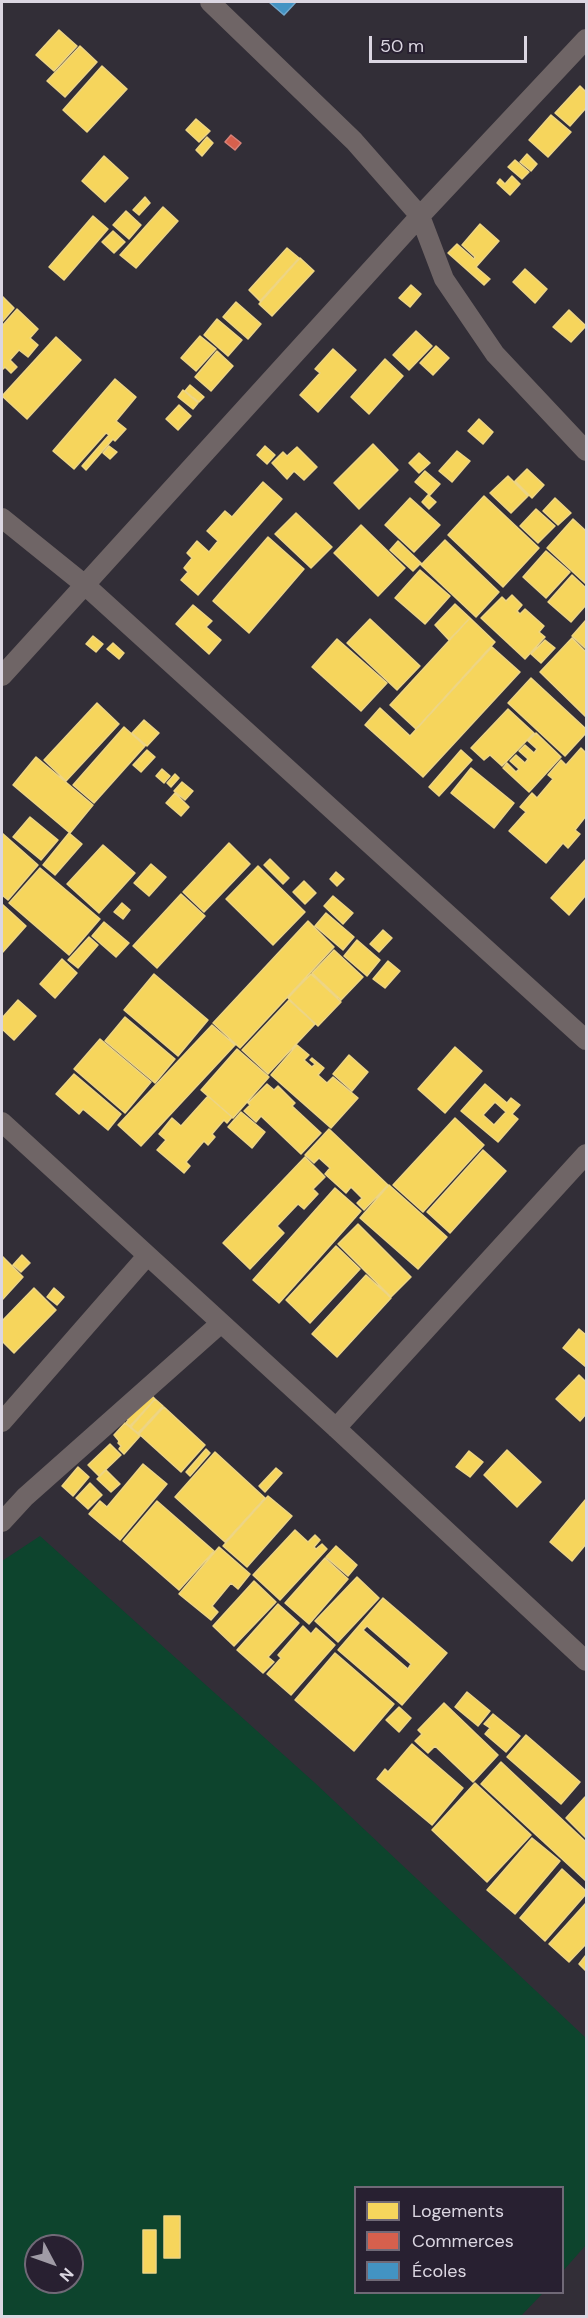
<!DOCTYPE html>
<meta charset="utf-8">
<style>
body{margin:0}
#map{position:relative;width:588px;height:2318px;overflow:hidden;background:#322e37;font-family:"DM Sans",sans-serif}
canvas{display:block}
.frame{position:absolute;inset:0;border:3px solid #dbd6e1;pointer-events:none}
.legend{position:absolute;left:354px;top:2186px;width:210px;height:108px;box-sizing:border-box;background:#282031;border:2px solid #706977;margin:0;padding:8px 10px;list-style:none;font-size:18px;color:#dbd6e1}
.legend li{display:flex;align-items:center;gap:12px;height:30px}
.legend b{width:30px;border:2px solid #706977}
.north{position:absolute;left:24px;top:2234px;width:60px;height:60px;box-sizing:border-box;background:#282031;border:2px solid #706977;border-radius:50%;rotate:131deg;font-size:16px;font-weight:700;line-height:24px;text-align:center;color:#dbd6e1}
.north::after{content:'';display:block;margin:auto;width:21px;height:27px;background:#a09ba6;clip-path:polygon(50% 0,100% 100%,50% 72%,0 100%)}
.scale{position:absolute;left:369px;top:36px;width:158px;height:27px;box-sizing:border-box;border:3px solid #dbd6e1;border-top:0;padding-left:8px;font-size:18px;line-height:21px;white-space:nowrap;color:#dbd6e1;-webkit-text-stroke:4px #282031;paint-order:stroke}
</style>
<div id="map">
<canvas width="588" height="2318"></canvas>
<div class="frame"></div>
<ul class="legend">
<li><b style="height:16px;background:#f6d55c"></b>Logements</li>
<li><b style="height:16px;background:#d6604d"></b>Commerces</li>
<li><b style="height:16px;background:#4393c3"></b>Écoles</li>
</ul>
<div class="north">N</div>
<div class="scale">50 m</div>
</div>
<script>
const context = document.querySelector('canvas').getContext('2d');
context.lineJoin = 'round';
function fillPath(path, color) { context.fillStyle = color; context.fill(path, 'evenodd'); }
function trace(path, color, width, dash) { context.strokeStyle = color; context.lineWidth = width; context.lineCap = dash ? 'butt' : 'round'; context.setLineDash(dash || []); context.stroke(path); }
const green = new Path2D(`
 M40 1536 315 1783 586 2038V2245L563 2271 562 2188H356V2292L543 2293 521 2316H2V1561ZM36 2246H72V2282H36Z`);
const homes = new Path2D(`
 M59 30 77 46 54 71 36 55Z
 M80 46 97 62 65 97 47 81Z
 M102 66 127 89 87 132 63 110Z
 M580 86 586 92V108L570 126 555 113Z
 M551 115 571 132 548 157 529 140Z
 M196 119 210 131 199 142 186 130Z
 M207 137 213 143 202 156 196 150Z
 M527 154 537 164 531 171 520 162Z
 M104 156 128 178 105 202 82 181Z
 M515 160 529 172 522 179 508 167Z
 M512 176 520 184 510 195 497 183 500 179 505 184Z
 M145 197 150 203 139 215 133 210Z
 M163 207 178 221 136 268 120 255Z
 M126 211 141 225 129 239 113 225Z
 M93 216 108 229 64 280 49 267Z
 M480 224 499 241 476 267 490 279 484 285 448 253 457 244 474 259 475 257 462 245Z
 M113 231 125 242 114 253 102 242Z
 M287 248 299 258 260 301 249 290Z
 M300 258 314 271 272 316 259 304Z
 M525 269 547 289 535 303 513 282Z
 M411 285 421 294 410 307 399 298Z
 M2 296 14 308 2 322Z
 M236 302 261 324 248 339 223 317Z
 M17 309 38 329 30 338 38 345 28 357 19 350 10 360 17 367 11 373 5 367 2 370V326Z
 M569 310 586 326 571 342 553 327Z
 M217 319 242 340 228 356 204 335Z
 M416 331 432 346 409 370 393 355Z
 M200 336 216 349 196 371 181 358Z
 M56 337 81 360 27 419 2 396Z
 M436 346 449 358 433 375 420 363Z
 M333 349 356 370 318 412 300 395 320 373 315 369Z
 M217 351 233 366 211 391 195 377Z
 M385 359 403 376 369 414 351 397Z
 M115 379 136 397 116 421 126 429 115 441 113 439 86 470 82 466 109 435 106 433 74 469 53 451Z
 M190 385 204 397 199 402 185 391Z
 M183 390 198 403 193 409 178 397Z
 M179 405 191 416 178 430 166 419Z
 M479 419 493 432 483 444 468 431Z
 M373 444 398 470 359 509 334 483Z
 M109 446 117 452 110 459 103 453Z
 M265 446 275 455 267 464 257 455Z
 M297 447 317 467 304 480 294 471 287 479 272 463 283 452 287 456Z
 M457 451 470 461 452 482 439 471Z
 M419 453 430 463 419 473 409 463Z
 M527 469 544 485 532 498 515 481Z
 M425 471 440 484 430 495 415 482Z
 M508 476 528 496 511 513 490 493Z
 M263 482 282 499 198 595 181 580 188 572 184 568 192 558 187 553 197 541 209 552 218 541 207 531 225 511 232 517Z
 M428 495 436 502 429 509 422 502Z
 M484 496 539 548 503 587 448 535Z
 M410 498 440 525 414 552 385 525Z
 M555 498 571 513 558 525 543 511Z
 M536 509 555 526 538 543 520 526Z
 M296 513 332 547 311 568 275 534Z
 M573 519 586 531V584L547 548Z
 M361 525 405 568 378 596 334 553Z
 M268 537 304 569 249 633 213 601Z
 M445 540 499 592 476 617 421 565Z
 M398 541 421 563 413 571 390 550Z
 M546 551 570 572 546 598 523 577Z
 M420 570 450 596 425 624 395 598Z
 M572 575 586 588V605L571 622 548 602Z
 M512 595 522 605 517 611 520 614 525 609 544 626 539 632 545 637 525 659 481 618 502 597 506 601Z
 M455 604 470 618 449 640 435 625Z
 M193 605 212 621 206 627 221 640 209 654 176 624Z
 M470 618 495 642 416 729 390 705Z
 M370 619 420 666 397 690 347 643Z
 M586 620V649L572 636Z
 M93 636 103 644 96 652 86 644Z
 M572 638 586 652V717L540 672Z
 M337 639 387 683 361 711 312 667Z
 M545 640 555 648 541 663 531 654Z
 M113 643 124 653 119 659 107 649Z
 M492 647 520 672 423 777 365 725 380 708 410 736Z
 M531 678 586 729V733L565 756 508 703Z
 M97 703 119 724 66 781 44 760Z
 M508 709 534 733 502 766 490 755 484 760 471 748Z
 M144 720 159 733 147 746 132 733Z
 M124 727 145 746 94 803 73 785Z
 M536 733 561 757 529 792 503 768 507 763 516 772 519 769 510 761 516 755 525 763 528 759 519 751 525 745 534 753 537 749 528 741Z
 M581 748 586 753V816L575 830 580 834 568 848 563 843 546 863 509 831 526 812 520 807 532 793 537 798 553 779 548 775 561 760 566 765Z
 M147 750 155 757 141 772 133 765Z
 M461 750 472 760 439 796 429 787Z
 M36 757 93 805 70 833 13 785Z
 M471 768 514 803 494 828 451 793Z
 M162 769 170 776 164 783 156 776Z
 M175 774 179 778 171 787 167 783Z
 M182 782 193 791 185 800 174 791Z
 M175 793 189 807 181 816 166 803Z
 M30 817 58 840 41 860 13 837Z
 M2 833 38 865 8 900 2 895Z
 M69 833 82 844 55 875 43 865Z
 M229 843 250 864 204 912 183 892Z
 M103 845 135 873 99 913 67 884Z
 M270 859 289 878 283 884 264 865Z
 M586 859V895L569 915 551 898Z
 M151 864 166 877 149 896 134 883Z
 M258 866 305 912 273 945 226 899Z
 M40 868 100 919 69 955 9 903Z
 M336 872 344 879 337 886 330 879Z
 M304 881 316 893 305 904 293 892Z
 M181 894 205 916 157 968 133 946Z
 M333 896 353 913 343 924 324 906Z
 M122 903 130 910 123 919 114 912Z
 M2 904 26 926 2 953Z
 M326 913 354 937 343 950 315 926Z
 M308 921 334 947 240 1048 213 1023Z
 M104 922 129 943 116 957 92 936Z
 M383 930 392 938 379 952 370 944Z
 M89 937 98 945 78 968 68 960Z
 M357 940 380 960 367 976 344 956Z
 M334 950 363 977 341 1000 312 973Z
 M62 959 77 973 55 998 40 984Z
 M388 961 400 971 385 988 373 979Z
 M154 974 208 1020 178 1056 124 1010Z
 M311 974 341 1002 318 1026 288 998Z
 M18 1000 36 1016 14 1040 2 1029V1018Z
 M289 1000 315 1024 268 1074 242 1050Z
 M125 1017 175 1059 155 1083 105 1041Z
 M212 1025 235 1045 141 1146 118 1125Z
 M100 1039 151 1082 125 1113 74 1069Z
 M297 1045 309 1055 304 1060 312 1067 315 1064 310 1060 312 1058 324 1068 318 1075 327 1083 333 1077 358 1098 331 1128 271 1075Z
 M455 1047 482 1071 445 1113 418 1089Z
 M237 1049 269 1077 233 1118 201 1090Z
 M349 1055 368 1072 352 1091 333 1074Z
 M74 1074 121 1114 108 1130 83 1109 79 1114 56 1094Z
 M267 1084 274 1090 278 1086 295 1103 292 1106 321 1133 301 1154 261 1116 256 1122 244 1111 250 1105 248 1103Z
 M485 1084 507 1103 511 1098 520 1105 512 1114 518 1119 498 1142 461 1111ZM495 1102 506 1112 494 1125 483 1115Z
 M208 1096 232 1117 227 1123 224 1120 212 1134 215 1137 208 1145 204 1141 186 1162 190 1166 184 1173 157 1150 166 1140 159 1134 172 1118 181 1126Z
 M241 1112 265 1132 252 1148 228 1127Z
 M455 1118 484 1145 423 1212 393 1185Z
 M329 1129 388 1185 364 1210 357 1203 362 1198 351 1187 346 1193 325 1174 330 1168 319 1158 314 1163 305 1155Z
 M483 1150 506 1171 450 1233 427 1212Z
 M305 1157 325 1177 313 1189 318 1194 304 1209 298 1204 277 1226 284 1233 250 1269 223 1243Z
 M389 1185 447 1237 418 1269 360 1218Z
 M335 1188 361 1211 279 1303 253 1280Z
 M358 1224 411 1277 391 1297 338 1244Z
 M336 1246 360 1269 310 1323 286 1300Z
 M22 1255 30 1263 21 1272 13 1265Z
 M2 1256 23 1277 2 1300Z
 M366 1275 391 1298 337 1357 312 1334Z
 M34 1288 56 1310 14 1353 2 1341V1321Z
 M54 1288 64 1297 57 1305 47 1297Z
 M579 1329 586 1335V1367L563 1348Z
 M579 1375 586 1382V1414L580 1421 556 1399Z
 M146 1390 155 1399 130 1426 126 1423 128 1420 123 1415Z
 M155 1399 163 1406 138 1433 131 1427Z
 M164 1407 205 1445 181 1472 139 1434Z
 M125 1423 140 1436 124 1454 119 1449 121 1446 118 1443 119 1441 114 1435Z
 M110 1444 121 1455 99 1476 88 1465Z
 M206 1449 210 1453 190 1476 186 1472Z
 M507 1450 541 1482 517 1507 484 1475Z
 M469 1451 483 1462 470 1477 456 1467Z
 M215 1452 265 1498 225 1542 175 1497Z
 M143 1464 167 1484 120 1540 89 1514 100 1501 107 1507Z
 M78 1467 89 1477 73 1496 62 1486Z
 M276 1468 282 1473 265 1492 259 1486Z
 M106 1470 120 1484 111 1492 97 1479Z
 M90 1483 102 1495 88 1509 76 1498Z
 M268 1496 292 1516 247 1567 223 1546Z
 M586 1499V1544L572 1561 550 1542Z
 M157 1501 214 1551 179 1590 123 1541Z
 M295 1530 308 1542 315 1535 320 1540 314 1547 316 1549 322 1544 327 1549 280 1600 253 1575Z
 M336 1546 357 1565 348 1576 326 1557Z
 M219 1547 250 1574 238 1589 231 1583 212 1606 218 1612 211 1620 179 1594Z
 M325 1558 348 1579 309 1624 285 1603Z
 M357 1577 379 1598 338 1642 315 1621Z
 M254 1581 276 1602 234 1646 213 1626Z
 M383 1598 447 1653 402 1705 338 1650ZM367 1626 411 1664 408 1669 363 1630Z
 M278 1604 299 1623 268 1657 274 1662 263 1673 237 1650Z
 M303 1626 311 1634 316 1628 335 1645 291 1695 267 1674 281 1658 278 1655Z
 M335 1653 394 1704 354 1751 295 1700Z
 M467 1692 490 1711 478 1726 455 1707Z
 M444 1703 498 1755 473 1782 435 1746 428 1753 415 1741 422 1734 418 1730Z
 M399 1707 411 1718 399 1732 386 1720Z
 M493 1714 520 1736 506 1752 485 1734 490 1728 484 1724Z
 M526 1735 580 1782 561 1804 507 1757Z
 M412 1744 463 1788 432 1825 377 1779 385 1769 388 1772Z
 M501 1762 586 1842V1881L481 1784Z
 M475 1783 531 1835 487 1882 432 1830Z
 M585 1797 586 1798V1838L566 1818Z
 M532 1838 560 1861 515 1914 487 1890Z
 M562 1869 586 1891V1894L545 1941 520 1918Z
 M586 1903V1944L569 1962 549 1944Z
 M586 1955V1971L579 1964Z
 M164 2216H180V2258H164Z
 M143 2230H156V2273H143Z`);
const shops = new Path2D(`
 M231 135 241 143 235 150 225 142Z`);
const schools = new Path2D(`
 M269 2H296L284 15Z`);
const minor = new Path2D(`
 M210 2 354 141 420 216 444 279 495 354 586 451
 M2 518 85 585 586 1040
 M2 676 420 216 586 39
 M2 1122 336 1428 586 1661
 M2 1422 147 1256
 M336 1428 586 1154
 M2 1522 25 1497 221 1323`);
fillPath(green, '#0d442d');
fillPath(homes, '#f6d55c');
trace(homes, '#eed584', 1.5);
fillPath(shops, '#d6604d');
trace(shops, '#d88379', 1.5);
fillPath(schools, '#4393c3');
trace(schools, '#71a7cc', 1.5);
trace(minor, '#6f6566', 20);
</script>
